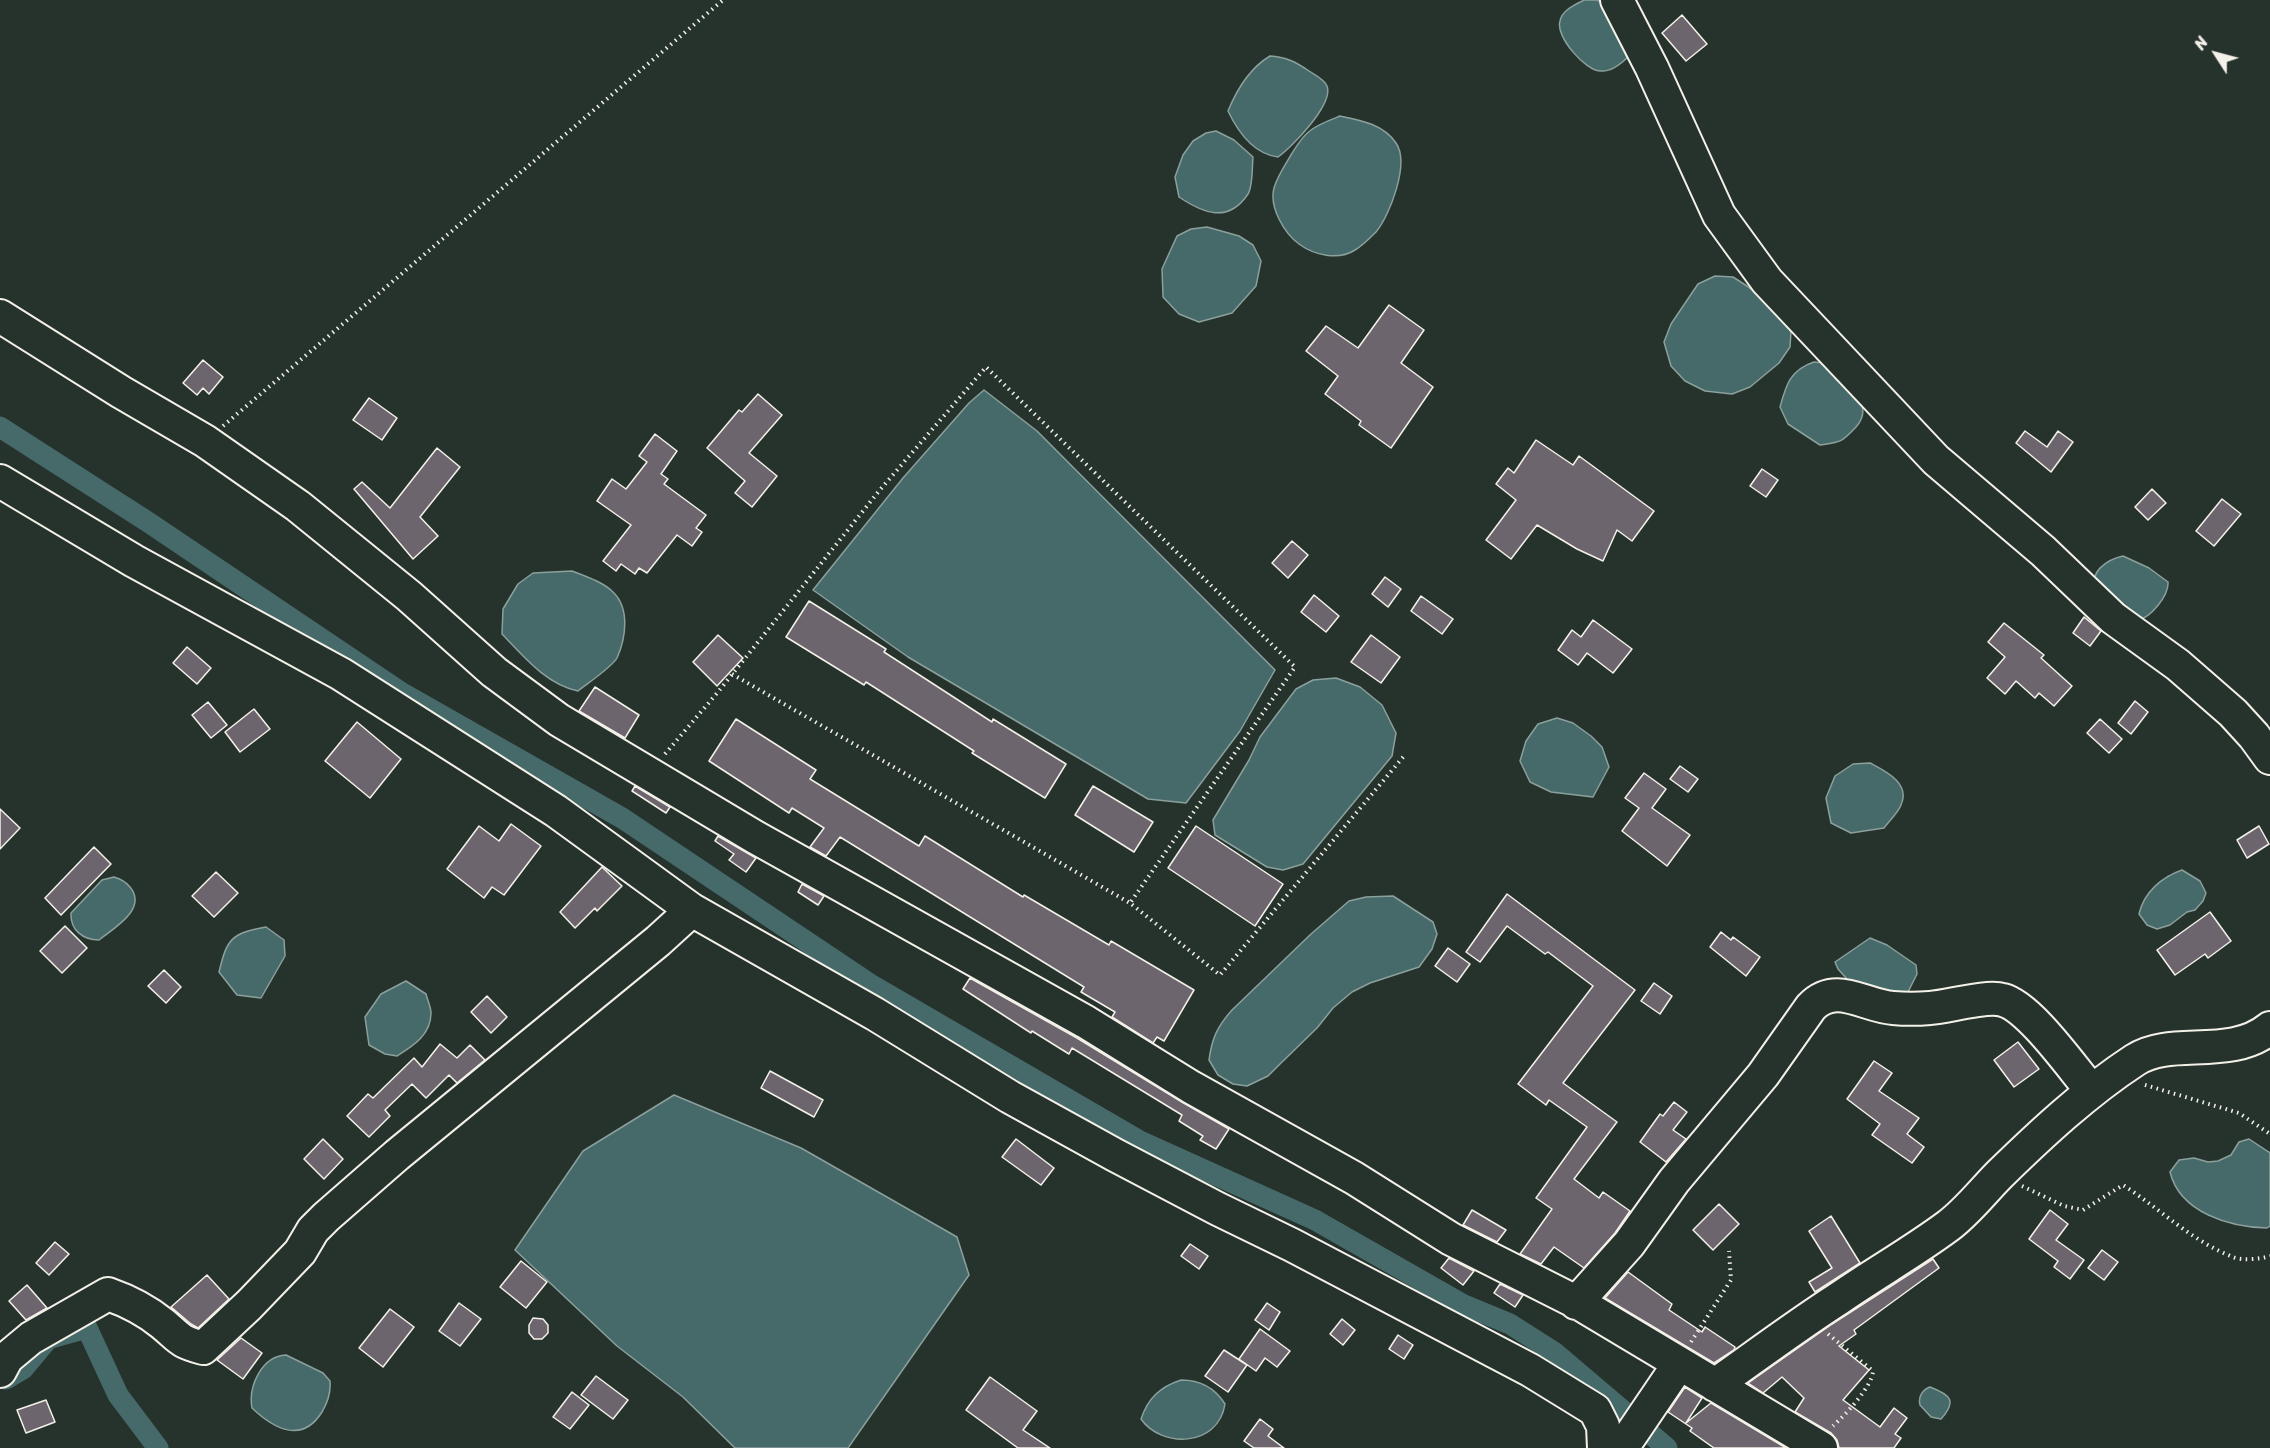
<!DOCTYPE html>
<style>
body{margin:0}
#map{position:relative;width:2270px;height:1448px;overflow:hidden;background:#26332d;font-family:Sriracha,sans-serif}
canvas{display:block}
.north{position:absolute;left:2186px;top:24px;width:60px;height:60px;-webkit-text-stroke:4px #26332d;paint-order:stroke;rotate:306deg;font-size:16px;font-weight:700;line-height:24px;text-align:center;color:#f4f1e8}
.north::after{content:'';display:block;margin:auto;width:21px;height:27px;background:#f4f1e8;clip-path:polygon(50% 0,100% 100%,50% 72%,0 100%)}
</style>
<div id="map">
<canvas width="2270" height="1448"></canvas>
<div class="north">N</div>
</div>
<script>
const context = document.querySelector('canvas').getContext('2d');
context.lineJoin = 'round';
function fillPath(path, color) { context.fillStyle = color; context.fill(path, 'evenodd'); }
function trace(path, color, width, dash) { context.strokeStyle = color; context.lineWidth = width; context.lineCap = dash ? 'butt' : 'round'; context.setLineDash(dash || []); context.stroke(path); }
const water = new Path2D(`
 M1584 0H1597L1600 2 1619 30 1629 56C1622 63 1611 72 1601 71 1585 71 1555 36 1560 21 1562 10 1575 5 1584 0Z
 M1270 56C1286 57 1296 62 1309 71 1315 75 1324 79 1327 86 1334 104 1292 147 1278 157 1254 154 1238 132 1228 111 1237 89 1250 68 1270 56Z
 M1340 116C1360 120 1383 124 1396 143 1410 163 1390 215 1376 232 1370 238 1362 246 1355 250 1338 261 1314 255 1299 244 1284 233 1269 207 1274 188 1277 177 1285 165 1291 155 1296 147 1302 136 1311 130 1319 124 1330 120 1340 116Z
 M1216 131 1234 140 1253 157C1252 167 1253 186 1248 194 1228 224 1203 213 1179 197L1175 177 1183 155 1193 141 1206 133Z
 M1207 227 1239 236 1253 245 1261 261 1256 286 1232 313 1199 322 1179 314 1163 297 1162 269 1177 236 1191 229Z
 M1715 276 1733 277 1747 286 1783 315 1791 331 1790 347 1779 363 1750 387 1732 394 1705 391 1685 381 1671 366 1664 342 1671 324 1698 284Z
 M1814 362 1825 363C1842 379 1878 403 1856 427 1841 443 1841 442 1820 445L1788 424 1780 407C1786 385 1790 370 1814 362Z
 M984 390 1037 431 1275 670 1240 731 1186 803 1148 799 908 657 813 590 903 478 969 403Z
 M2123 556 2149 568 2168 582C2169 596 2150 618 2138 620 2126 611 2110 602 2100 591 2084 573 2109 559 2123 556Z
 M572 571C585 576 603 582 613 592 630 608 626 638 617 658 612 667 588 683 578 691 546 684 524 657 502 634L503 609 518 584 533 573Z
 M1336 678 1360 687 1382 705 1396 733 1392 756 1303 864 1283 870 1267 867 1215 835 1213 820 1249 760 1260 737 1296 689 1313 680Z
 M1557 718 1573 723 1591 736 1602 747 1609 767 1593 797 1551 792 1530 782 1520 761 1526 741 1538 724Z
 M1870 763C1885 771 1911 783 1901 805 1898 813 1889 821 1884 828L1851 833 1831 823 1826 798 1835 776 1853 764Z
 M2182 870 2200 881 2206 893 2203 901 2195 910 2187 912 2170 925 2157 929 2147 925 2139 914C2144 892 2162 877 2182 870Z
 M114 877C121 879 126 882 130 887 148 909 114 928 99 940 83 940 70 930 71 913L102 880Z
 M1393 896 1433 922 1437 934 1432 949 1419 967 1370 983 1352 992 1333 1008 1317 1028 1279 1065 1268 1076 1247 1086 1233 1084 1218 1075 1209 1060C1212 1038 1217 1027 1232 1010L1311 934 1349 901 1366 897Z
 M266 927 284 940 285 956 261 998 237 995 219 972C227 939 231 933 266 927Z
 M1870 938 1887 945 1916 965 1917 974 1906 996 1857 990 1838 969 1835 962Z
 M406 981 426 994C427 999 431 1007 431 1013 431 1035 413 1046 397 1056L385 1054 369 1045 365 1017 381 994Z
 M674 1095 801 1148 957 1237 969 1275 848 1448H735L683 1397 617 1346 515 1250 583 1151Z
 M2249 1139 2270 1153V1226L2267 1228C2230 1227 2180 1213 2170 1172L2179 1160 2194 1158 2208 1162 2218 1161 2231 1155 2239 1142Z
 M286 1355 323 1373 330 1381C331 1393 328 1402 322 1412 302 1444 274 1429 252 1408 248 1386 262 1356 286 1355Z
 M1181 1380C1200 1380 1215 1388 1225 1404 1218 1448 1161 1448 1141 1419 1148 1398 1160 1387 1181 1380Z
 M1930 1387C1951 1395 1957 1401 1941 1419L1931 1417 1920 1405C1918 1397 1922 1390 1930 1387Z`);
const canal = new Path2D(`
 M0 427 148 522 402 693 622 818 870 984 1140 1141 1315 1220 1464 1305 1510 1324 1554 1352 1667 1448
 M6 1379 23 1369 48 1339 87 1328 118 1395 158 1448`);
const building = new Path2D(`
 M1682 15 1707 44 1686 61 1662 33Z
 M1389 305 1424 330 1401 363 1433 387 1391 448 1359 425 1361 421 1325 394 1338 376 1306 351 1326 326 1358 348Z
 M203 360 223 377 209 394 203 388 197 395 183 383Z
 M758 394 782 415 749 453 777 476 752 507 735 493 745 481 707 448 739 410 742 412Z
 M369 398 397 418 382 440 353 420Z
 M2025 431 2047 447 2058 431 2073 442 2051 472 2016 443Z
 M655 434 677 451 661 474 668 479 664 484 706 515 696 528 702 532 692 546 677 535 647 573 639 568 635 574 621 564 616 571 603 561 631 525 597 501 612 479 626 489 647 462 639 456Z
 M1536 440 1573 465 1579 456 1654 511 1632 541 1617 530 1603 561 1577 549 1537 525 1511 559 1486 540 1516 500 1496 484 1508 468 1514 473Z
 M437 448 460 467 420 517 438 536 413 559 354 489 362 482 390 508Z
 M1762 469 1778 480 1766 497 1750 486Z
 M2152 489 2166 503 2148 520 2135 507Z
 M2222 499 2241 514 2214 546 2196 531Z
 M1292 541 1308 555 1288 578 1272 563Z
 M1385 577 1401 589 1388 607 1372 594Z
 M1314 595 1339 616 1326 632 1301 612Z
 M1421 596 1453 619 1442 634 1411 611Z
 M809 601 886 649 884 652 992 722 993 719 1066 764 1045 798 972 753 974 751 866 682 864 685 786 637Z
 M2084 617 2101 631 2090 646 2073 633Z
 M1593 620 1632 649 1613 673 1587 653 1578 665 1558 650 1572 630 1581 637Z
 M2004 623 2044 655 2041 658 2072 686 2054 706 2039 693 2035 698 2016 681 2005 694 1987 678 2005 657 1988 642Z
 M718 635 743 658 717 686 693 662Z
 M1371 635 1400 657 1381 683 1351 662Z
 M187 647 211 668 197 684 173 663Z
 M595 687 639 715 625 738 579 711Z
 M2135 701 2148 712 2131 734 2118 723Z
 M208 702 227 725 211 738 192 715Z
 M254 709 270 729 240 752 225 732Z
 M736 719 816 770 810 779 919 846 925 836 1023 897 1024 895 1109 945 1111 941 1194 990 1164 1041 1157 1037 1153 1043 1112 1017 1115 1012 1081 992 1084 987 840 837 826 856 810 847 824 828 792 808 789 813 709 761Z
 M2100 719 2122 739 2109 753 2087 733Z
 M357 722 401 759 370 798 325 761Z
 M1680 766 1698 779 1688 792 1670 779Z
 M1644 773 1666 789 1652 808 1690 835 1667 866 1622 831 1639 808 1625 798Z
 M635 786 670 807 666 813 632 791Z
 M1093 786 1153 822 1134 852 1075 815Z
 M0 809 20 828 0 849Z
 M511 824 541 846 504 895 492 887 484 898 447 869 479 826 499 841Z
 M1196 826 1283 884 1255 926 1168 868Z
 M2259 826 2269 844 2247 858 2237 840Z
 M718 836 756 858 746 872 729 860 734 854 715 841Z
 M94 847 111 864 61 915 45 898Z
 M602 867 622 886 597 911 595 908 575 928 560 912Z
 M216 872 238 893 214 917 192 896Z
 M802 884 824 896 818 905 798 892Z
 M1507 894 1635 990 1563 1083 1617 1122 1574 1179 1599 1198 1603 1192 1630 1211 1615 1233 1584 1268 1554 1247 1541 1264 1520 1254 1552 1209 1536 1198 1587 1127 1549 1100 1546 1105 1518 1084 1593 986 1548 952 1545 954 1507 926 1480 962 1466 952Z
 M2210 912 2231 941 2208 958 2205 954 2175 975 2157 950Z
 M65 926 87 948 62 973 40 951Z
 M1721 932 1731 940 1733 937 1760 957 1746 976 1710 947Z
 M1448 948 1470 964 1457 982 1435 966Z
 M164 970 181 987 166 1003 148 986Z
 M970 978 1077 1038 1182 1102 1229 1129 1216 1149 1200 1140 1203 1136 1179 1121 1182 1115 1072 1048 1069 1054 1032 1031 1031 1033 963 989Z
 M1654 983 1672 996 1660 1014 1641 1001Z
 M487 996 507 1017 491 1033 471 1012Z
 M2018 1042 2039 1069 2014 1087 1994 1060Z
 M440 1044 457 1058 470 1045 485 1060 457 1083 449 1075 426 1098 412 1084 385 1110 390 1116 369 1137 347 1116 368 1094 373 1098 414 1058 422 1067Z
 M1874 1061 1892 1073 1879 1091 1919 1118 1907 1134 1924 1147 1912 1163 1872 1135 1880 1124 1847 1099Z
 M770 1071 823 1100 814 1117 761 1088Z
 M1674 1102 1687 1112 1673 1130 1686 1139 1666 1162 1640 1142 1660 1114 1663 1116Z
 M323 1139 343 1159 324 1179 304 1159Z
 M1016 1139 1054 1168 1041 1185 1002 1157Z
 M1719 1204 1739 1224 1713 1250 1693 1230Z
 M1472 1210 1506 1230 1497 1242 1463 1225Z
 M2050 1210 2068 1224 2056 1240 2084 1260 2070 1279 2054 1267 2058 1261 2029 1239Z
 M1831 1216 1860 1263 1815 1292 1809 1282 1832 1268 1809 1231Z
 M55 1242 69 1254 49 1275 36 1263Z
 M1190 1244 1208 1256 1199 1269 1181 1256Z
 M2102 1250 2118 1262 2104 1280 2088 1268Z
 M1449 1258 1474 1271 1463 1285 1441 1268Z
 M1933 1259 1939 1268 1854 1330 1856 1334 1839 1346 1869 1370 1843 1400 1880 1427 1894 1408 1907 1418 1895 1434 1901 1438 1894 1448H1839L1837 1440 1831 1433 1795 1412 1804 1398 1782 1377 1763 1393 1748 1383 1832 1324Z
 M521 1261 547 1282 526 1308 500 1287Z
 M1628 1272 1672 1304 1669 1310 1702 1332 1705 1327 1735 1347 1734 1350 1714 1363 1605 1298Z
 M207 1275 229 1299 198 1328 191 1324 171 1307Z
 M1500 1284 1523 1295 1515 1307 1494 1293Z
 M27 1285 47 1308 26 1320 9 1301Z
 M459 1303 481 1319 460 1346 439 1331Z
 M1267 1303 1280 1312 1269 1330 1255 1320Z
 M390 1309 414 1327 383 1367 359 1348Z
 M533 1318 543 1319 548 1325V1333L542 1339H534L529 1333V1325Z
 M1342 1319 1355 1330 1343 1345 1330 1334Z
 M1260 1329 1290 1351 1277 1367 1265 1358 1256 1371 1239 1359Z
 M1398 1335 1413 1345 1404 1359 1389 1349Z
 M241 1338 262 1353 243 1379 217 1360Z
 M1224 1350 1247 1365 1228 1392 1205 1376Z
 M596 1376 628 1400 613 1419 581 1395Z
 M990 1377 1037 1411 1023 1430 1050 1448H1018L966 1410Z
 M1685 1387 1702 1398 1686 1423 1711 1403 1786 1448H1714L1690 1431 1692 1428 1668 1412Z
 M572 1392 589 1405 570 1429 553 1417Z
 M46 1400 55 1422 26 1433 17 1410Z
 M1260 1419 1273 1429 1268 1436 1284 1448H1254L1244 1441Z`);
const path = new Path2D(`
 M223 426 723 0
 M732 674 1130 903
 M665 754 718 692 879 491 986 367 1295 667 1130 903 1220 975 1404 756
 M2145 1085 2239 1113 2270 1134
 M2022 1186 2064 1206 2083 1210 2123 1185C2159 1208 2193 1242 2233 1257 2242 1261 2261 1259 2270 1256
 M1828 1334 1873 1371C1872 1387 1845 1415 1833 1426
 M1691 1342 1731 1280 1729 1251`);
const minor = new Path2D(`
 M1617 0 1652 68 1719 215 1767 281 1936 460 2043 551 2113 618 2178 665 2233 713 2254 736 2270 758
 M0 316 121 392 205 441 298 506 409 596 494 672 559 720 755 837 1086 1022 1191 1087 1354 1178 1451 1239 1582 1305 1821 1448
 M0 481 134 561 341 674 556 811 692 910 875 1014 1010 1097 1115 1155 1218 1209 1292 1245 1530 1370 1595 1410 1603 1426 1604 1448
 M1576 1303 1629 1244 1674 1181 1763 1075 1811 1007C1836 981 1864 1006 1893 1008 1904 1009 1918 1009 1930 1008 1948 1007 1986 995 2003 1000 2030 1007 2073 1069 2092 1091
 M0 1371 7 1358 31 1338 108 1294C128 1301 146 1310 163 1324 181 1339 178 1341 203 1348L249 1305 300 1252 313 1230 326 1217 397 1155 658 941 692 910
 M1715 1385C1756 1356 1796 1326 1838 1299 1874 1274 1913 1252 1948 1226 1967 1212 1983 1191 2000 1174 2041 1134 2086 1092 2135 1060 2171 1036 2230 1061 2270 1028
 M1622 1448 1679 1364`);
fillPath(water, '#466a6a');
trace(water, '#8ca09c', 1.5);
trace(canal, '#466a6a', 21);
fillPath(building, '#6d656e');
trace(building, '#f4f1e8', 1.5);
trace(minor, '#f4f1e8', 36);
trace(path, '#f4f1e8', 4, [1.5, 4.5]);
trace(minor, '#26332d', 32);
</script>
